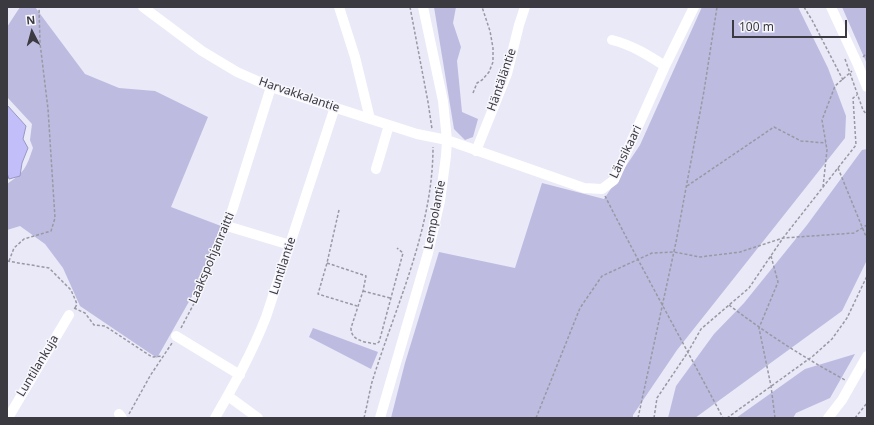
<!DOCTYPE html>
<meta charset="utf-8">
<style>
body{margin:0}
#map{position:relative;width:874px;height:425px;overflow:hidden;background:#e9e9f8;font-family:"Noto Sans",sans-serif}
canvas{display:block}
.frame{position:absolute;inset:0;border:8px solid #3a3a40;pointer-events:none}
.north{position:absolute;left:12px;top:12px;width:40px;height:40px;-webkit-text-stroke:3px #f7f7fd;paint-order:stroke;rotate:354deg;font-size:11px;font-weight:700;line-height:16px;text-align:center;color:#3a3a40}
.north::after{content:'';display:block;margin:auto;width:14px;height:18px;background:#3a3a40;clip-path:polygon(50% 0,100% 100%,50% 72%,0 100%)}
.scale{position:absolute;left:732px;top:20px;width:115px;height:18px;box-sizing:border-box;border:2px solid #3a3a40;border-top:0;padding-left:5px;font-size:12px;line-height:14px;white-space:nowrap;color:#3a3a40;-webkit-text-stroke:3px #f7f7fd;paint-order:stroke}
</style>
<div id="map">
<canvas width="874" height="425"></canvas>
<div class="frame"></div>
<div class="north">N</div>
<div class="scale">100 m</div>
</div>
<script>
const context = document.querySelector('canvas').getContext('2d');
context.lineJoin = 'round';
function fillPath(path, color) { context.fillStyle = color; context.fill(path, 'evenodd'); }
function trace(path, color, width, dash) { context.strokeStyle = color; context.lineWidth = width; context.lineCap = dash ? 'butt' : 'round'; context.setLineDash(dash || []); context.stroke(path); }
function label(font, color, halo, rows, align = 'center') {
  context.font = font + ' "Noto Sans",sans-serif'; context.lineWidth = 3; context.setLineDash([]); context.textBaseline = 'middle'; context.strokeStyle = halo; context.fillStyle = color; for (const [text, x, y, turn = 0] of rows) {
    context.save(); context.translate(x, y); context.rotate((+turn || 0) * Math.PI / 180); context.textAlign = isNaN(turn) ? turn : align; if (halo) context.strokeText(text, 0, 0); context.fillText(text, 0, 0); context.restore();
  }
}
const green = new Path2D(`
 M20 7H35L85 74 119 88 155 91 208 117 171 207 221 226 195 291 157 358 80 306 63 268 45 244 20 226 7 230V184C25 172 26 168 33 148L30 140 32 124 7 97V27Z
 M434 7H456L453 23 461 47 457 61 462 112 478 119 473 137 465 140 454 129Z
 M702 7H798L828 68 846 116 845 138 677 350 633 415V418H391L405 363 439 252 515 268 542 183 604 199 640 145Z
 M842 7H867V64Z
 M867 149V260L842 311 695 418H668L676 386 714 334 744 303 807 225 862 150Z
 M313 328 378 352 371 369 309 337Z
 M855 354 830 398 796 413 793 418H736L805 369Z`);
const water = new Path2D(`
 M7 105 26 126 23 139 28 148 22 163 20 176 9 179 7 173Z`);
const path = new Path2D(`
 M410 7 428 102 432 129
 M804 7 812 20 843 80
 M863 57 867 53
 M845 59 863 110 867 115
 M473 93 477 83 482 80 489 72 493 62V48L490 31 482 7
 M838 168 867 239
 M687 186 774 127 801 141 826 143
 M823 187 827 150 822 120 835 86 852 71
 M605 196C643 271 684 344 723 418
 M339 210 327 263 318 294 357 306
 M771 256 778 282 759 328 771 386 775 418
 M7 261 49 268 71 290 77 304 75 308
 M9 261 14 248 24 239 51 231 55 218 48 109 40 43 39 7
 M327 263 366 276 363 291 351 328C351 341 365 342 376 344L379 342 381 335 403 253 397 248
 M363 291 390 298
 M729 305C767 334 803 357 845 380
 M74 308 85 313 94 325 105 326 152 357 162 356
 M181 328 200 292 224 233
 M129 414 150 376 172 343
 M364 418C367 406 369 394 372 382 396 305 433 229 433 147
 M505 418H506
 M536 418 580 308 602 276 652 253 674 252 700 257 740 252 783 238 854 233 867 225
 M638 418 676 242 704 91 717 7
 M654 418 657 398 688 352 701 329 749 288 783 238 856 145 853 98 857 95
 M727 418 813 356 832 339 847 318 867 276
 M855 418 867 403`);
const minor = new Path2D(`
 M143 7 202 51 237 72 271 87 417 134 447 140 584 188 602 189 614 180 665 66 694 7
 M339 7 355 57 370 119
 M831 7 858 65 867 87
 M612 40C632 45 648 55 665 66
 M476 151 507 74 519 25 525 7
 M376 169 389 125
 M232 211 271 87
 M227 226 290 245
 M176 336 240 375
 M228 396 258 418
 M119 414 122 418
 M8 418 69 315
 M215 418C234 385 252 353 266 317L335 107
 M380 418 428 253 440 201 446 156 447 140 443 101 423 7
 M828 418 842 400 867 356`);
const streetNames = [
 ["Häntäläntie",502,80,-71],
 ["Harvakkalantie",299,95,19],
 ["Länsikaari",626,152,-64],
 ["Lempolantie",435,215,-79],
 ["Laakspohjanraitti",212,258,-67],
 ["Luntilantie",283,266,-72],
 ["Luntilankuja",38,366,-59]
];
fillPath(green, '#bdbbe0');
fillPath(water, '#c2befa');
trace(water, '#9996c2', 1);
trace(path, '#9999a4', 1.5, [3, 2]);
trace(minor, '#fff', 10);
label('12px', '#3a3a40', '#f7f7fd', streetNames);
</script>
